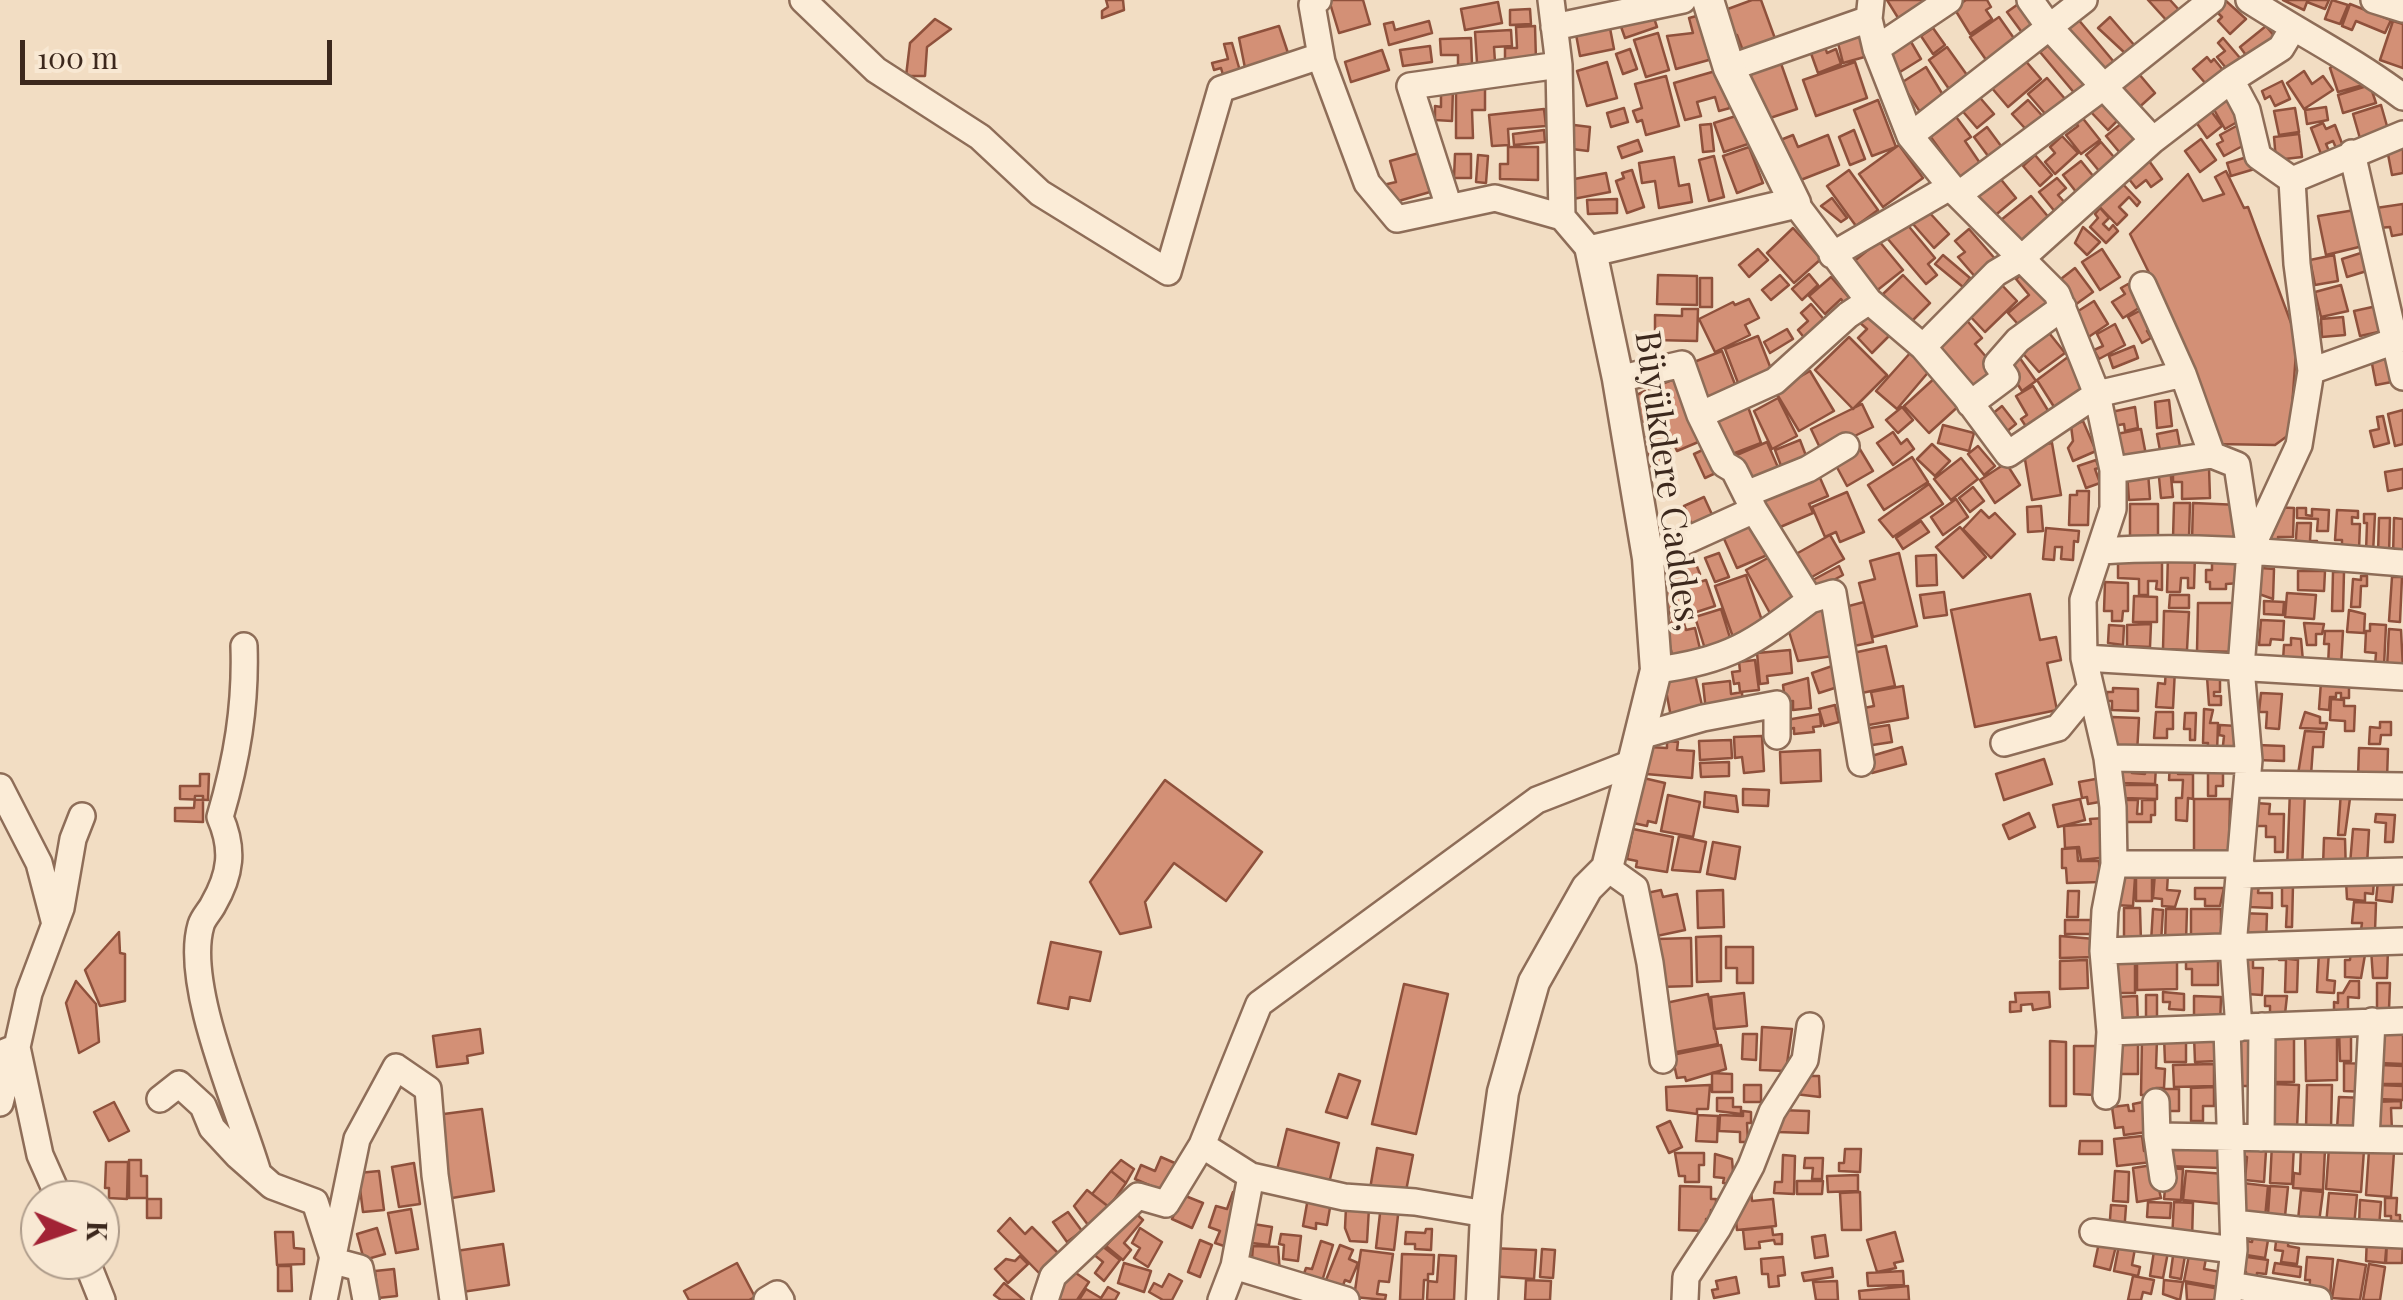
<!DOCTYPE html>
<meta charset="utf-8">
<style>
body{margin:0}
#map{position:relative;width:2403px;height:1300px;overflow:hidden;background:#f2ddc3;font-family:"Playfair Display",serif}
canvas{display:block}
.north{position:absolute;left:20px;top:1180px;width:100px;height:100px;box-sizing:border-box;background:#f8e8d3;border:2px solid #ad9b8a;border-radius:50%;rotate:92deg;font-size:28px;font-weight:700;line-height:40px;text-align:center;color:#3c281d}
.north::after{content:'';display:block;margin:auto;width:35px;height:45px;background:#a22335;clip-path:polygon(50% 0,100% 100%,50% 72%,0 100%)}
.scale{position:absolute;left:20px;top:40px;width:312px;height:45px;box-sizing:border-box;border:5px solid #3c281d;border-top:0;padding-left:12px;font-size:30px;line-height:35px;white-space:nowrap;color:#3c281d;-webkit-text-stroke:8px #f8e8d3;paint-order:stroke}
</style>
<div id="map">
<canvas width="2403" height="1300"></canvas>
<div class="north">K</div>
<div class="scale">100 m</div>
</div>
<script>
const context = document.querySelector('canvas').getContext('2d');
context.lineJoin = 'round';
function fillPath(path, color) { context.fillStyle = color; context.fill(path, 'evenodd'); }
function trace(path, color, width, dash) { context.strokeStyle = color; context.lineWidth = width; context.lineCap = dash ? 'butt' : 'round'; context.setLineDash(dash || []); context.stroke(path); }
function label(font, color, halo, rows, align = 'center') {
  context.font = font + ' "Playfair Display",serif'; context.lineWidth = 8; context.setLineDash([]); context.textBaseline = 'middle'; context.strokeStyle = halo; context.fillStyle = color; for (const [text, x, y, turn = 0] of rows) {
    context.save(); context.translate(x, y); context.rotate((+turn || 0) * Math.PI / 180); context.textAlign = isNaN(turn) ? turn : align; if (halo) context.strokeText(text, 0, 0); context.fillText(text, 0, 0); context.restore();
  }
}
const building = new Path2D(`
 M1106 0H1123L1124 10 1102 18V11L1108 7Z
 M1329 0H1363L1370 24 1339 33Z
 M1752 0H1761L1777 44 1745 56 1737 35 1726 39 1717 13Z
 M1887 0H1924L1927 4 1900 21Z
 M1966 0H1987L1991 7 1986 10 1992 19 1970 34 1954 8Z
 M2024 0 2044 25 2026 38 2007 12Z
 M2148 0H2170L2180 11 2168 22Z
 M2225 0 2246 19 2230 34 2218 21 2222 17 2214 9Z
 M2283 0H2329L2325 9 2307 2 2304 10Z
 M2332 0 2348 5 2340 24 2325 19Z
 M1498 2 1502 23 1465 30 1461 9Z
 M2350 4 2391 20 2385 33 2356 21 2352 30 2342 26Z
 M1530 9 1531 24 1510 25V10Z
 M1651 9 1657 27 1625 38 1619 21Z
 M2072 12 2114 62 2099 75 2057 25Z
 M1704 14 1716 58 1676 69 1667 36 1693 33 1689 18Z
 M1999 17 2018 44 1989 64 1970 37Z
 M2110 17 2135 46 2126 54 2098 28Z
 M935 19 951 29 927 47 925 76H906L910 43Z
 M1429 21 1432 33 1389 45 1384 24 1393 22 1395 30Z
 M2393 21 2403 24V68L2380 60Z
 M1609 23 1614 49 1580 56 1575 29Z
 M1279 26 1288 53 1245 68 1239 38Z
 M1535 26 1536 60 1505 61V48H1517L1516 27Z
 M2266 26 2275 37 2248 58 2240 47Z
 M1933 28 1945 45 1933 54 1921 36Z
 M1861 29 1868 56 1843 63 1836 35Z
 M1511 30 1512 46 1494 47 1495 62 1477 63 1475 32Z
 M1658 33 1669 70 1646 77 1634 40Z
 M1907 35 1921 59 1900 72 1885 48Z
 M1471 38 1472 64 1458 65V55H1441L1440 39Z
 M2223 38 2246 65 2230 73 2217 57 2225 51 2218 43Z
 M2056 39 2092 81 2076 95 2040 52Z
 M1823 40 1827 53 1836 49 1841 64 1818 73 1808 45Z
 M1232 43 1240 71 1223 75 1221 68 1214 70 1212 63 1228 59 1224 44Z
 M1430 46 1432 62 1403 66 1400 50Z
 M1947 47 1967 75 1949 89 1929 60Z
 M1630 49 1637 69 1623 74 1616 54Z
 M1382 50 1389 70 1351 82 1345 62Z
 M1778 55 1797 109 1764 120 1746 67Z
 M2207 57 2211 62 2214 59 2227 75 2206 84 2193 69Z
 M2024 59 2041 79 2008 107 1991 87Z
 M1607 62 1617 98 1587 106 1577 71Z
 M1855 62 1867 98 1816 116 1803 80Z
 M2334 65 2357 78 2363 85 2338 92 2330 68Z
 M1926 67 1946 100 1922 115 1901 83Z
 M1719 70 1730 108 1719 111 1715 97 1697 102 1701 116 1685 120 1674 83Z
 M2304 71 2312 84 2323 76 2333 90 2304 109 2287 83Z
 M2139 74 2155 93 2135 111 2119 91Z
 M1666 76 1679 126 1646 135 1642 120 1637 122 1633 111 1642 108 1635 84Z
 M2047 78 2066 100 2047 116 2028 94Z
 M2282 81 2290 99 2275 106 2270 96 2265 99 2262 91Z
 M1456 85H1485V110H1472L1473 138H1456Z
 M2370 85 2376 103 2343 113 2338 95Z
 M1441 87 1453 88 1452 121 1435 120V106L1441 107Z
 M1976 93 1994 114 1977 128 1959 107Z
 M2231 96 2244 118 2225 129 2212 106Z
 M2103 97 2122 116 2108 130 2089 110Z
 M1878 100 1896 147 1872 156 1854 110Z
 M2028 100 2047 121 2031 135 2012 114Z
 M2381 105 2389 133 2361 142 2353 114Z
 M2326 107 2328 120 2307 124 2305 110Z
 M1624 108 1628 122 1611 127 1607 113Z
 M2295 108 2299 132 2279 135 2274 111Z
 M1544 109 1546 126 1508 129 1509 145 1492 146 1489 115Z
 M1951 110 1971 137 1965 141 1984 169 1960 187 1943 164 1948 161 1925 129Z
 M2211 111 2222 126 2207 138 2196 122Z
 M1739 115 1748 144 1724 152 1714 123Z
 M2081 116 2100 140 2081 154 2066 135 2078 126 2075 121Z
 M2128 118 2147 141 2125 159 2106 136Z
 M2323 123 2326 129 2335 125 2343 146 2336 148 2333 141 2326 144 2329 151 2321 154 2311 128Z
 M1711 124 1714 151 1703 152 1700 125Z
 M2240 124 2250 142 2224 156 2217 144 2223 141 2220 135Z
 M1574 125 1590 127 1588 151 1572 149Z
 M1987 127 2004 150 1991 160 1974 137Z
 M1544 130 1545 142 1514 145 1513 134Z
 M1854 130 1865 159 1850 165 1839 137Z
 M2299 134 2302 157 2276 160 2274 137Z
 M1793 135 1798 147 1828 135 1839 165 1793 183 1778 141Z
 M2062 136 2078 153 2055 174 2045 162 2055 153 2050 147Z
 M2201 139 2216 160 2200 172 2185 151Z
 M1638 140 1642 151 1622 158 1618 147Z
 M2403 140V173L2392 175 2386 144Z
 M2101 142 2120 164 2104 177 2086 155Z
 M1899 145 1923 178 1883 207 1859 174Z
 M1508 147H1538V180L1500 179V164H1508Z
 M1749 147 1763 183 1737 193 1723 156Z
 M1419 153 1430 192 1388 204 1383 185 1396 182 1390 161Z
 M1455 154H1471V178H1454Z
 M1478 155 1488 156 1486 183 1476 182Z
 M2035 155 2052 175 2040 186 2023 166Z
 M2254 155 2258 168 2231 176 2227 163Z
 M1714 156 1724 197 1709 201 1699 160Z
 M1674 157 1679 186 1689 184 1692 202 1659 208 1655 181 1642 183 1639 163Z
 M2147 158 2162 179 2151 187 2146 180 2136 188 2125 174Z
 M2081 161 2098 182 2080 197 2063 175Z
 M1632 170 1644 207 1627 213 1616 181 1624 178 1622 173Z
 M1849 170 1878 210 1856 226 1827 186Z
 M2226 171 2244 208 2248 207 2297 339 2290 434 2275 445 2217 444 2179 334 2130 234 2188 174 2203 201 2224 194 2215 177Z
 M1995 172 2016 198 1992 218 1971 192Z
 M1606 173 1610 192 1573 199 1569 180Z
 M2057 178 2066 188 2058 195 2066 204 2056 213 2039 192Z
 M2118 179 2140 202 2137 206 2129 197 2119 207 2127 215 2117 225 2095 202Z
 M2031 196 2050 219 2019 244 2001 220Z
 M1832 198 1847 218 1841 222 1821 206Z
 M1617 199V213L1588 214 1587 200Z
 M2403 204V234L2392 236 2390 227 2379 228 2376 208Z
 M2100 208 2109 218 2103 224 2109 230 2113 225 2118 231 2106 243 2090 227 2098 218 2095 214Z
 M2355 210 2363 246 2326 255 2318 216Z
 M1928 211 1949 234 1934 248 1913 224Z
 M1906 223 1935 258 1928 264 1937 275 1926 284 1887 238Z
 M2083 227 2100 242 2087 255 2075 243Z
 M1793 228 1821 259 1794 283 1767 253Z
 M1969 229 1997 261 1977 279 1958 257 1965 252 1955 241Z
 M1879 241 1903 270 1875 292 1852 263Z
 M1758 249 1768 260 1749 277 1739 265Z
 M2102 249 2120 277 2100 290 2082 262Z
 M2364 252 2370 270 2347 277 2342 259Z
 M1943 255 1970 278 1963 287 1935 264Z
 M2334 255 2338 281 2315 285 2310 260Z
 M2075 268 2093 292 2075 305 2057 282Z
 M2025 271 2054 306 2024 331 2008 313 2029 295 2016 279Z
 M1809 274 1818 285 1802 300 1792 289Z
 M1658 275 1697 276V305L1657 304Z
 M1780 275 1789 285 1771 300 1762 290Z
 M1903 275 1930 303 1910 323 1883 294Z
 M1831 277 1852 301 1846 306 1841 299 1825 314 1809 296Z
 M1700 278H1712V307H1700Z
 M1998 281 2017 301 1985 332 1966 312Z
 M2128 284 2142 306 2123 318 2112 302 2125 294 2121 288Z
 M2341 285 2348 311 2321 317 2315 292Z
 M1749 299 1759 318 1745 325 1750 335 1715 352 1699 319 1733 302 1735 305Z
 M2094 301 2108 324 2087 338 2072 315Z
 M1811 304 1827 323 1806 340 1798 330 1808 321 1801 313Z
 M2377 306 2383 331 2360 336 2354 311Z
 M2145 308 2155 326 2147 331 2151 338 2142 343 2128 317Z
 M1682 309H1698L1697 341 1655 340V315L1682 316Z
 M1870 309 1893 332 1872 353 1858 338 1867 329 1858 321Z
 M1963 316 1982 338 1975 344 2000 373 1974 397 1929 346Z
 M2343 317 2345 335 2322 337 2321 319Z
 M2042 324 2065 353 2039 372 2019 349Z
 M2115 324 2125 345 2099 359 2094 350 2103 346 2097 334Z
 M1787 329 1793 339 1770 353 1764 342Z
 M1758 336 1773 374 1740 388 1725 349Z
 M1849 337 1887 375 1853 409 1815 370Z
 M2134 346 2138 358 2113 368 2109 356Z
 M2391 349 2397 381 2376 385 2370 353Z
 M1722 351 1738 392 1705 405 1689 364Z
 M1911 352 1931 369 1897 409 1876 391Z
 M2017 354 2036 381 2022 391 2004 363Z
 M2072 354 2085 390 2056 410 2037 380Z
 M1810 371 1834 411 1799 431 1775 391Z
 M1937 376 1962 403 1929 433 1904 406Z
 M1677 378 1703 440 1677 451 1660 412 1665 410 1661 400 1655 403 1649 389Z
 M2033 386 2052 417 2029 431 2021 419 2027 415 2016 396Z
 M1645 391 1657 415 1635 425 1624 401Z
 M1778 398 1797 436 1772 449 1754 411Z
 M2169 400 2172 426 2157 428 2155 402Z
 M1747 404 1761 443 1727 456 1712 417Z
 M1862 404 1873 427 1822 452 1811 429Z
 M2002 406 2016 424 2000 437 1986 419Z
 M1902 407 1913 420 1898 433 1886 420Z
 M2135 407 2138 428 2125 431 2124 424 2114 426 2111 412Z
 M2403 410V444L2395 446 2388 414Z
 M2383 416 2389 443 2374 447 2370 431 2379 429 2377 417Z
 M2083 421 2096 451 2073 461 2068 448 2073 441 2071 426Z
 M1943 425 1974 433 1969 451 1938 443Z
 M2141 429 2146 455 2124 459 2121 446 2115 448 2112 435Z
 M1662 430 1670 448 1660 453 1664 461 1645 470 1641 461 1649 457 1645 448 1633 443Z
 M2177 430 2181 452 2161 456 2157 434Z
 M1893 432 1901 444 1907 439 1914 449 1893 465 1877 443Z
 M1800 440 1808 461 1783 471 1775 450Z
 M1767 442 1780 472 1743 482 1732 457Z
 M2052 443 2061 495 2032 500 2023 448Z
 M1932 444 1950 461 1935 476 1917 459Z
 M1858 446 1873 471 1847 486 1833 460Z
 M1978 446 1995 466 1984 475 1968 454Z
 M1709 447 1720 471 1705 478 1694 454Z
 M1912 457 1928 482 1884 510 1868 485Z
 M1961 458 1978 479 1951 500 1934 479Z
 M2096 460 2099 468 2095 469 2100 483 2086 488 2078 466Z
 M2006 463 2020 485 1995 503 1980 480Z
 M2173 465 2209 467 2210 498 2182 499V482H2173Z
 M2158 467H2170L2173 497 2161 498Z
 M2403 469V488L2388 491 2385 472Z
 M1817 471 1828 496 1809 504 1813 513 1771 531 1756 498Z
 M2148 472 2150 499 2129 500 2127 474Z
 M1929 484 1943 504 1893 537 1879 520Z
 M1973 487 1984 501 1970 512 1959 498Z
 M2077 491H2089L2088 525H2069L2070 495H2077Z
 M1847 492 1864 532 1840 542 1836 532 1825 537 1812 507Z
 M1704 497 1715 521 1694 530 1684 506Z
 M1956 499 1968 517 1943 535 1931 517Z
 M2174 503H2190L2189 538H2173Z
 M2193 503 2240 505 2239 543 2192 542Z
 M2130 504H2158V543L2130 542Z
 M2041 506 2043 531 2028 532 2027 507Z
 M2272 507 2294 508 2293 537H2278V542H2271Z
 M2297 508H2306V515L2312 516V509L2329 510 2328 531H2317L2318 519 2297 518Z
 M1981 510 1989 518 1995 513 2015 534 1991 558 1963 529Z
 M2337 510 2358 511V518L2352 517V524H2360L2359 550 2342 549V540H2335Z
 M2364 514H2375L2373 553 2366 552 2367 523H2364Z
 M1756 516 1772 553 1737 568 1721 532Z
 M2379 518H2390L2389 555 2378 554Z
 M2394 518 2403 519V556H2393Z
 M1921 521 1929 532 1903 549 1896 538Z
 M2297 523H2311L2310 541H2317V549L2295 553Z
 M1960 527 1986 557 1963 578 1936 547Z
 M2046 528 2079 531 2078 542 2074 541 2073 560 2061 559 2062 547H2055L2054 560 2043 559Z
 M1830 535 1844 559 1810 578 1796 554Z
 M1689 547 1700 574 1666 588 1655 560Z
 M1719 553 1729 577 1715 582 1705 558Z
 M1899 553 1917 626 1873 637 1859 583 1875 579 1870 561Z
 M1775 554 1800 598 1771 615 1746 570Z
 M2118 554 2162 555V590L2156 589 2157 581H2148V595H2139V579L2118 578Z
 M2168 554 2195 555 2194 588H2188V578H2181L2180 592H2167Z
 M1936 555 1937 585 1917 586 1916 556Z
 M2212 557H2241V583L2226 584V589H2210V582H2206V570H2212Z
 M1839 566 1843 575 1815 590 1811 581Z
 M2261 568 2274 569 2273 599 2259 594Z
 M2298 571H2325L2324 591 2298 590Z
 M2333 572H2344L2343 611H2332Z
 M1746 575 1765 629 1734 640 1715 586Z
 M2361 576H2367V586H2361L2360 607H2351L2353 579 2361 580Z
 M2392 577H2402L2400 622 2389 621Z
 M1706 580 1715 606 1672 620 1664 593Z
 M2105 582 2128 583V611H2123L2122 621H2112V611H2104Z
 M1944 592 1947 615 1924 618 1920 595Z
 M2287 593 2316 595 2314 619 2285 617Z
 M2030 594 2040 640 2056 637 2061 660 2047 663 2057 710 1975 727 1951 610Z
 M2170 595H2189V608H2169Z
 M2134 596 2157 597V622H2133Z
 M2264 601 2284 602 2283 615 2264 614Z
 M1864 602 1873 642 1854 646 1845 607Z
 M2198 603H2240L2239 652 2197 651Z
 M1829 605 1840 655 1798 661 1787 625Z
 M1721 609 1731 641 1705 649 1695 617Z
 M2349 610 2365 614 2364 633 2347 632Z
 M2164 611 2189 612 2187 650 2163 649Z
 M1683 620 1686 630 1695 628 1701 653 1673 659 1665 624Z
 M2261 620 2284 621 2283 640 2271 639 2270 645H2259Z
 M2304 623 2324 624 2322 634H2316V645H2307Z
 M2151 624 2150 647 2127 646V625Z
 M2370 624 2386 625 2384 666H2375L2376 653 2365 652 2366 631H2370Z
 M2109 625 2124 626 2123 645 2108 643Z
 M2389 629 2401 630 2403 669 2387 668Z
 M2325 631H2343L2341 666H2328L2329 644H2324Z
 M2291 638 2301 639 2303 661 2283 660 2284 645H2291Z
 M1886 646 1895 686 1857 694 1848 654Z
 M1790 650 1792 673 1767 676 1768 683 1760 684 1757 653Z
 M1755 660 1759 690 1740 692 1739 683 1734 684 1732 672 1740 671 1739 662Z
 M1838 664 1844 685 1819 693 1812 673Z
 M2166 668 2175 669 2173 708 2156 707 2158 683 2165 684Z
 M1695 674 1703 710 1671 717 1664 680Z
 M2207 677 2220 678V692H2214V696H2221V705H2209Z
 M1808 678 1811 708 1793 710V701L1785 702 1783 685Z
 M1730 681 1731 694 1742 692 1743 708 1706 711 1703 684Z
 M2321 682 2349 683V698H2341V693H2336V697H2330L2329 710 2319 709Z
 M1903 686 1908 718 1863 726 1859 709 1874 706 1871 692Z
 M2113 688 2138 689V711L2112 710V701H2107V692H2113Z
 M2261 693 2282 694 2279 729 2266 728 2267 712H2259Z
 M2331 699 2344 700V706H2355L2354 731H2345V721L2330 720Z
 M1835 705 1839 722 1824 726 1819 709Z
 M2204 709 2213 710 2210 723H2218L2217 753H2207L2208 743H2203Z
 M2156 712H2173V729H2167V738H2154Z
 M2305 712 2320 717V723H2327L2326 729 2300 728Z
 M2185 713H2196L2195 740H2190V729H2184Z
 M1820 714 1821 726 1813 727 1814 732 1794 734V728L1783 730 1781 721Z
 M2111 717 2139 718 2137 753 2109 752Z
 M2380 722H2391V735H2381L2380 744H2369L2370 727 2380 728Z
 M1889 725 1892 742 1866 746 1864 729Z
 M2220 725 2237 726 2236 748 2222 755 2224 736 2219 735Z
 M2305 731 2324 732 2323 747H2313L2311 775 2298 774Z
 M1762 736 1764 771 1744 773 1742 757 1735 758 1734 737Z
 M1731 740 1732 758 1700 760 1699 741Z
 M1667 741 1678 742 1677 750 1694 751 1692 778 1646 774 1648 747 1667 748Z
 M2257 745 2284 746V761L2257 760Z
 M1902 747 1906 764 1872 773 1868 757Z
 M2359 748 2388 749 2387 779 2358 777Z
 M1820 750 1821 781 1781 783 1780 752Z
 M2044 759 2052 784 2004 800 1996 774Z
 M1729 762V776L1701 777 1700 763Z
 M2170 763H2178V774H2193V799L2188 798 2187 821 2176 820V798H2182L2183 780H2169Z
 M2123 764 2132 765V773L2145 774V765L2156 766 2155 784 2122 783Z
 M2208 766H2223V786H2216V796H2208Z
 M200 774H209L208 800 180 799V786H200Z
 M1639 777 1665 783 1656 823 1648 821 1647 826 1629 822Z
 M2101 778V783L2097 784 2098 789H2103L2105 801 2088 804 2087 797 2082 798 2079 782Z
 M1165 780 1262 852 1226 901 1174 863 1145 902 1151 927 1120 934 1090 882Z
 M2123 785H2157V799L2123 798Z
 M1743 789 1769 790 1768 806 1743 805Z
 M2290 790H2305L2302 871 2287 870Z
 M2341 791H2351L2345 835H2338Z
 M1705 792 1736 796 1738 812 1704 807Z
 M1668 795 1700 802 1693 837 1661 831Z
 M195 796H203V822L175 821V808H194Z
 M2080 799 2085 820 2058 827 2053 805Z
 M2194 799H2230L2229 855H2194Z
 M2122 800H2138L2137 814H2142V800H2155V815H2151V822H2123Z
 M2255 803 2270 804 2269 814H2284L2283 852H2275V837H2266V826H2255Z
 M2029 813 2035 827 2009 839 2003 825Z
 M2376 814 2395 815 2393 842H2385L2386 823 2375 822Z
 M2105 818 2108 857 2081 860 2079 847 2065 848 2064 826 2091 824 2090 819Z
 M1633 829 1673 837 1667 872 1636 867 1637 861 1627 859Z
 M2353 829 2369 830 2367 865 2350 864Z
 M1679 836 1706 842 1700 872 1672 870Z
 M2324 838 2345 839 2346 874 2323 866Z
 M1713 842 1740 847 1735 879 1707 874Z
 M2077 848 2078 861H2099L2100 882 2067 883 2066 868H2062V849Z
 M2136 872H2152V901H2136Z
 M2155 873 2168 874 2167 890 2180 891 2175 907 2162 906V899L2153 898Z
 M2115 877 2135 878 2133 906 2114 905Z
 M2374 880 2373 894 2365 893V901L2347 899 2346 881Z
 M2378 880 2394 881 2392 902 2376 900Z
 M2251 884H2259L2258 893H2272V908L2250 907Z
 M2282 884 2293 885 2292 927H2286L2287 906H2282Z
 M2195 888H2224L2220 906H2205V899H2195Z
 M1661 890 1663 897 1677 894 1685 930 1652 937 1642 894Z
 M1723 890 1724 927 1698 928 1697 891Z
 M2068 891H2079L2078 917H2067Z
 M2354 902 2376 903 2375 931 2361 930 2362 923H2352Z
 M2124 908H2140L2141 942H2124Z
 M2153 909 2163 910 2161 943 2151 942Z
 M2166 909H2187L2186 942H2165Z
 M2191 909H2221V923H2226L2225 939H2191Z
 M2239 913 2267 914 2266 942 2244 941Z
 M2065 920H2098V934H2065Z
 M119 932 120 953 125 954V1001L100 1006 85 970Z
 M1721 936V981L1697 982 1696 937Z
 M2060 936 2095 939V957L2060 958Z
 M1691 938 1692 986 1658 987 1657 939Z
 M1051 942 1101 952 1090 1001 1070 997 1068 1009 1038 1003Z
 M1726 947H1753V983H1737V968H1726Z
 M2351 949H2366L2361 978 2345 977V960H2350Z
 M2371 949H2388L2387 978H2373Z
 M2242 951 2253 952V968H2263L2262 995 2247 994 2248 969 2242 968Z
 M2319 951 2329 952 2327 980 2335 981 2334 993 2317 992Z
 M2280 952H2289V959L2298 960 2297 992H2285L2286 960H2279Z
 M2218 954V985H2192V969H2186V956Z
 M2137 956H2177V989L2137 990Z
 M2114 958H2135V993H2114Z
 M2087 960 2088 988 2060 989V961Z
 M76 981 96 1004 99 1042 79 1053 66 1003Z
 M2350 981H2359V998L2348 997V1014L2334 1017V1002L2338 1003V993H2343Z
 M2377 983H2390L2389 1010H2377Z
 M1404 984 1448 994 1416 1134 1372 1124Z
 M2049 992 2050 1007 2033 1010 2032 1004 2021 1005V1011L2010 1012V1002H2016L2015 993Z
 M2163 992 2184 994V1010L2169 1009 2170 1002H2163Z
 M1744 993 1747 1026 1714 1029 1711 997Z
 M1708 994 1718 1044 1671 1053 1661 1004Z
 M2146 995H2157V1028H2146Z
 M2137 996 2138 1027 2118 1028 2117 997Z
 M2194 996 2221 997 2220 1026 2194 1020Z
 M2265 996H2287L2284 1023 2270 1022V1006H2265Z
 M2380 1026H2403V1064L2379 1063Z
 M1762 1027 1792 1029 1786 1071 1760 1070Z
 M480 1029 483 1053 467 1056 468 1063 437 1067 433 1036Z
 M2339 1029H2351V1061H2340Z
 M2305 1030H2337V1080L2306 1081Z
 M2275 1031H2294V1082H2275Z
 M1743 1034H1757L1756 1060 1742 1059Z
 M2216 1035V1061L2195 1062 2194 1036Z
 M2234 1035H2258L2257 1086H2234Z
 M2186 1036V1062H2165L2164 1037Z
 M2115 1037 2138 1038V1074H2114Z
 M2142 1038 2157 1039 2156 1068 2165 1069 2164 1088H2156L2155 1095H2141Z
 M2050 1041 2066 1042V1106H2050Z
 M1721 1045 1726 1069 1686 1081 1685 1077 1677 1078 1672 1055Z
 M2074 1046H2096L2095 1095 2074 1094Z
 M2344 1063 2370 1064 2369 1092 2344 1091Z
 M2214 1064V1086L2174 1087 2173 1065Z
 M2380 1065 2403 1066V1084H2380Z
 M1712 1073 1732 1074V1092H1712Z
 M1339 1074 1360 1081 1347 1118 1326 1112Z
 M1802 1076H1819L1820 1097 1795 1094Z
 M2273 1084 2299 1085 2297 1128 2272 1127Z
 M1710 1085 1708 1109H1697V1114L1667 1110 1666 1087Z
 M1744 1085H1761V1102H1744Z
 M2307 1085H2332L2331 1129H2306Z
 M2378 1085 2403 1086V1100L2378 1099Z
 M2214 1087V1106H2203V1121H2191V1088Z
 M2161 1089H2179V1111H2161Z
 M2339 1097 2365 1098 2364 1131 2337 1129Z
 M1717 1098H1733V1107H1741V1114L1717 1111Z
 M2401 1101V1108H2391L2392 1131H2373V1102Z
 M114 1102 129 1131 109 1141 94 1112Z
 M2143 1102 2147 1132 2124 1135 2123 1127 2115 1128 2112 1107 2128 1105 2129 1111H2134L2133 1104Z
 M482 1109 494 1191 446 1199 436 1115Z
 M1778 1110 1809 1111 1808 1133 1777 1132Z
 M1743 1111 1751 1112V1123H1747L1748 1142H1740V1132L1719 1131 1720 1115 1743 1116Z
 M1698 1115 1718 1116 1717 1142 1696 1141Z
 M1670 1121 1682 1147 1669 1153 1657 1127Z
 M1287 1129 1339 1143 1328 1187 1276 1174Z
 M2142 1136 2144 1151 2151 1150 2152 1162 2117 1166 2114 1139Z
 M2168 1140 2221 1142 2220 1168 2167 1166Z
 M2080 1141H2102V1154H2079Z
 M2243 1144 2255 1145V1150L2266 1151 2264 1182 2245 1180 2247 1157 2242 1156Z
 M2272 1144 2294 1145 2292 1184 2270 1183Z
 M2301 1147 2325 1149 2323 1190 2293 1188 2294 1173 2300 1174Z
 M2329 1147 2364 1150 2361 1192 2326 1189Z
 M1377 1148 1413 1155 1405 1196 1370 1189Z
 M1845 1149H1861L1860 1172 1839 1171V1163H1844Z
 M2369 1150 2394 1152 2391 1197 2366 1195Z
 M1675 1153H1704V1165H1699V1182H1685V1176H1679Z
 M1715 1154 1732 1159 1734 1184 1723 1183 1724 1178 1714 1177Z
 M1783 1155 1795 1156 1794 1194 1774 1193 1775 1182H1782Z
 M1161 1157 1177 1164 1165 1192 1135 1179 1141 1165 1155 1171Z
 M1805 1158H1823L1822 1179H1812L1813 1168H1804Z
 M129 1160H141V1176H147V1198H129Z
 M1121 1160 1134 1169 1126 1183 1111 1171Z
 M106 1162H128L127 1199 109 1198V1188H105Z
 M414 1163 420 1204 399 1207 392 1167Z
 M2153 1165 2161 1198 2137 1202 2133 1168Z
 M2167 1168 2183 1169 2181 1200 2164 1199Z
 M379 1171 384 1210 363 1212 358 1173Z
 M1111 1171 1126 1183 1109 1207 1092 1194Z
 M2115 1171 2129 1172 2128 1202 2113 1201Z
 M2186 1171 2225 1174 2222 1204 2183 1200Z
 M1858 1175V1191L1828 1192 1827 1176Z
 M1797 1181H1823L1822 1194H1797Z
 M2243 1183 2268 1186 2265 1218 2240 1216Z
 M1680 1186 1711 1187V1199H1716V1210H1711L1710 1219H1706V1231L1679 1230Z
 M2270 1186 2288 1187 2285 1216 2268 1214Z
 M1751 1189 1752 1201 1773 1199 1776 1226 1737 1230 1734 1202Z
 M1087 1190 1109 1207 1091 1229 1074 1206Z
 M2301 1190 2323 1192 2319 1222 2298 1220Z
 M1233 1192 1244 1195 1227 1247 1215 1243 1220 1231 1209 1227 1216 1206 1227 1209Z
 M1860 1192 1861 1230H1842L1840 1193Z
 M2329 1193 2357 1195 2354 1226 2326 1224Z
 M1183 1195 1203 1203 1192 1228 1172 1219Z
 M1308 1198 1331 1202 1327 1225 1316 1223V1229L1303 1226Z
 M2385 1198H2397L2396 1215H2400V1226H2391V1216H2385Z
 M147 1199H161V1218H147Z
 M2360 1200 2381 1202 2379 1227 2359 1225Z
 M2148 1202 2171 1203 2170 1218 2147 1217Z
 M2174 1202 2193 1203 2192 1241 2172 1239Z
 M1381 1205 1399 1207 1394 1250 1376 1248Z
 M2111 1205 2126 1206 2124 1234 2109 1233Z
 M1346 1207 1369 1208 1367 1242 1350 1241 1345 1228Z
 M1130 1208 1143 1220 1124 1243 1131 1250 1123 1260 1106 1246 1118 1232 1113 1227Z
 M411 1209 418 1249 396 1253 388 1213Z
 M1068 1212 1082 1231 1067 1242 1053 1222Z
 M1010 1218 1025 1234 1032 1227 1058 1253 1039 1273 998 1231Z
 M1247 1223 1272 1227 1269 1245 1243 1242Z
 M1772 1227 1773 1235 1782 1234V1244H1775L1774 1240 1759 1242 1760 1248 1745 1249 1743 1230Z
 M377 1228 385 1254 364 1260 357 1234Z
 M1140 1228 1162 1242 1148 1267 1134 1258 1140 1248 1132 1243Z
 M1426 1229H1432L1431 1250 1415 1249V1244H1405L1406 1232 1425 1233Z
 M275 1232H293L294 1248 304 1249V1264L277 1265Z
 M1895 1232 1903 1261 1894 1263 1896 1268 1877 1272 1867 1240Z
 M2254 1232 2269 1234 2265 1258 2240 1254 2242 1240 2252 1242Z
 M2277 1233 2289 1235 2288 1246 2299 1248 2297 1264 2281 1262 2283 1251 2275 1250Z
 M1281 1234 1301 1236 1298 1261 1283 1259 1284 1245 1279 1244Z
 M1825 1235 1828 1256 1815 1258 1812 1237Z
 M2367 1237 2387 1239 2385 1263 2366 1261Z
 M2100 1238 2117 1242 2110 1270 2094 1266Z
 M1200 1240 1212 1245 1200 1277 1188 1272Z
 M2120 1240 2136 1243 2132 1265 2140 1267 2138 1276 2114 1271Z
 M2387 1240 2403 1241 2402 1263H2386Z
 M1321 1241 1333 1245 1320 1288 1301 1282 1306 1268 1312 1269Z
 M1097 1242 1120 1260 1104 1281 1095 1273 1103 1262 1087 1249Z
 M503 1244 509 1285 462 1292 456 1251Z
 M1340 1245 1353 1250 1349 1259 1358 1263 1350 1282 1345 1280 1341 1291 1324 1285Z
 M2155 1245 2169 1247 2163 1278 2150 1276Z
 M1253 1246 1278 1247 1280 1273 1251 1272Z
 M1490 1248 1536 1250 1534 1279 1489 1276Z
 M1542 1249 1555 1250 1553 1278 1540 1277Z
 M2174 1249 2186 1250 2181 1279 2170 1277Z
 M1361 1250 1393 1254 1389 1282 1379 1281 1377 1294 1386 1295 1385 1300 1354 1297Z
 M2190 1250 2207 1253 2204 1269 2227 1273 2224 1288 2184 1281Z
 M1402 1254 1434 1255 1433 1274H1428V1280H1424L1423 1300H1400Z
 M1439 1255 1456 1256 1454 1300H1427L1428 1281 1437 1282Z
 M1020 1256 1028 1264 1008 1283 995 1269 1006 1259 1015 1261Z
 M2241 1256 2268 1260 2266 1274 2257 1273 2256 1282 2245 1281 2246 1272 2240 1271Z
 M1783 1257 1785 1275 1778 1276 1779 1286 1769 1287 1768 1274H1762L1761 1259Z
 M2307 1257 2333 1259 2330 1296 2309 1295 2310 1280H2305Z
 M2338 1260 2366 1265 2360 1300 2332 1298Z
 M737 1263 755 1297 749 1300H689L684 1291Z
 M1124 1263 1151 1271 1144 1292 1118 1283Z
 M2275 1263 2301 1267 2300 1277 2273 1273Z
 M2369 1264 2385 1267 2380 1300H2363Z
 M278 1266H291L292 1291H278Z
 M1832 1268 1833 1277 1804 1281 1802 1273Z
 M394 1269 397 1296 378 1298 375 1271Z
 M1070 1269 1089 1282 1077 1300H1048Z
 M1903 1271 1904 1285 1868 1286 1867 1273Z
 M1169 1274 1182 1281 1172 1300H1163L1149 1292 1154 1283 1162 1287Z
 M2133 1276 2154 1280 2151 1294 2143 1292 2141 1300H2128Z
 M1736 1277 1739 1293 1714 1298 1712 1290 1718 1289 1716 1281Z
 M1526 1280 1551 1281 1550 1300H1525Z
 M2164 1280 2183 1282 2180 1300 2163 1294Z
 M1837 1281 1838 1300H1816L1813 1282Z
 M1004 1283 1024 1300H1001L994 1295Z
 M2186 1283 2220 1289 2216 1300H2187Z
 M1908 1286 1909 1300H1860L1859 1291Z
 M1108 1287 1119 1293 1115 1300H1079L1086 1289 1101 1298Z`);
const minor = new Path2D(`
 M803 0 876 70 980 137 1040 193 1168 272 1221 89 1320 56
 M1318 0 1312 5 1322 62 1367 183 1397 219 1495 198 1562 217
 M1551 0 1559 65 1562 217 1591 251
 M1871 0 1869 19 1876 49 1910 136 1958 195 2057 294 2097 394 2113 470V509L2083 600 2084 658 2107 758 2113 807 2114 864 2105 911 2103 951 2110 1032 2106 1096
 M2030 0 2050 28 2153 140
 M2249 0C2300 33 2354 60 2403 97
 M2374 0 2403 9
 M1554 27 1683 0
 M1876 49 1949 0
 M1729 68 1869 19
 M2231 80 2247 110 2258 156 2292 180
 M1910 136 2084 0
 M2352 153 2403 377
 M1958 195 2103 87 2212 0
 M1795 203 1869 301 1923 347 1996 273 2023 257 2153 140 2231 80 2281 48 2293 28
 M1449 207 1410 86 1559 65
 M1832 255 1950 187
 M2143 285 2183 374 2212 455 2237 465 2250 551
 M1923 347 1965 396 2008 454 2097 394 2183 374
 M2311 371 2403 338
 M1618 379 1682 364 1700 415 1775 381 1848 315 1869 301
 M1970 404 2006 377 1997 364 2018 340 2063 307
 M2113 470 2212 455
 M1746 494 1808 469 1846 446
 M2101 551C2202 544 2302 555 2403 563
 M1648 558 1754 510
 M1810 600 1833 593 1861 763
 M244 646C246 706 237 759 220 817 234 849 231 874 213 905 210 911 203 918 201 925 183 986 240 1111 258 1173
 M2084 658 2403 677
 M1656 670C1729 661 1753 643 1810 600L1754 510 1734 470 1724 464 1700 415
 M1640 736 1703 718 1777 704V736
 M2004 743 2058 728 2090 689
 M2107 758 2249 760
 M2248 784 2403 786
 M0 787 39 863 55 924
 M2114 864H2241
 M1607 868 1635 888 1650 963 1663 1060
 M2241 875 2403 871
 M2103 951 2403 941
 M2227 1028 2234 1250 2228 1300
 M2239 1028 2233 946 2249 760 2241 668 2250 551 2299 445 2311 371 2297 264 2292 180 2403 134
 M2110 1032 2403 1021
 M17 1047 29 993 61 908 73 839 82 816
 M160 1099 179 1084 203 1106 212 1128 238 1156 272 1186 315 1202 334 1261 360 1268 366 1300
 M2156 1102 2157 1136
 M0 1103 5 1083V1052L17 1047 40 1155 60 1200
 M2261 1138 2262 1026
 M2366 1139 2372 1021
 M1202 1145 1251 1176 1344 1197 1415 1202 1486 1214
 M2163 1178 2157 1136 2403 1140
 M2234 1223 2298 1230 2403 1235
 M2093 1232 2234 1250
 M86 1260 102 1300
 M1234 1266 1251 1176
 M2231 1285 2318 1300
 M324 1300 357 1139 396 1067 428 1089 435 1175 453 1300
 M767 1300 777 1294 781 1300
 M1045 1300 1053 1276 1138 1196 1166 1204 1202 1145 1259 1004 1537 800 1632 763
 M1221 1300 1234 1266 1346 1300
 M1685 1300 1686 1277 1718 1228 1751 1166 1772 1112 1805 1060 1810 1026`);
const tertiary = new Path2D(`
 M1482 1300 1486 1214 1503 1092 1534 982 1587 888 1607 868 1656 670 1648 558 1618 379 1591 251 1795 203 1729 68 1708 0`);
const streetNames = [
 ["Büyükdere Caddes,",1667,481,82]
];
fillPath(building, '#d39076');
trace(building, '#8f513c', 2.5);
trace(minor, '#8e6d58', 30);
trace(tertiary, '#8e6d58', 35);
trace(minor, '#fbecd7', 25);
trace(tertiary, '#fbecd7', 30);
label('35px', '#3c281d', '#f8e8d3', streetNames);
</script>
